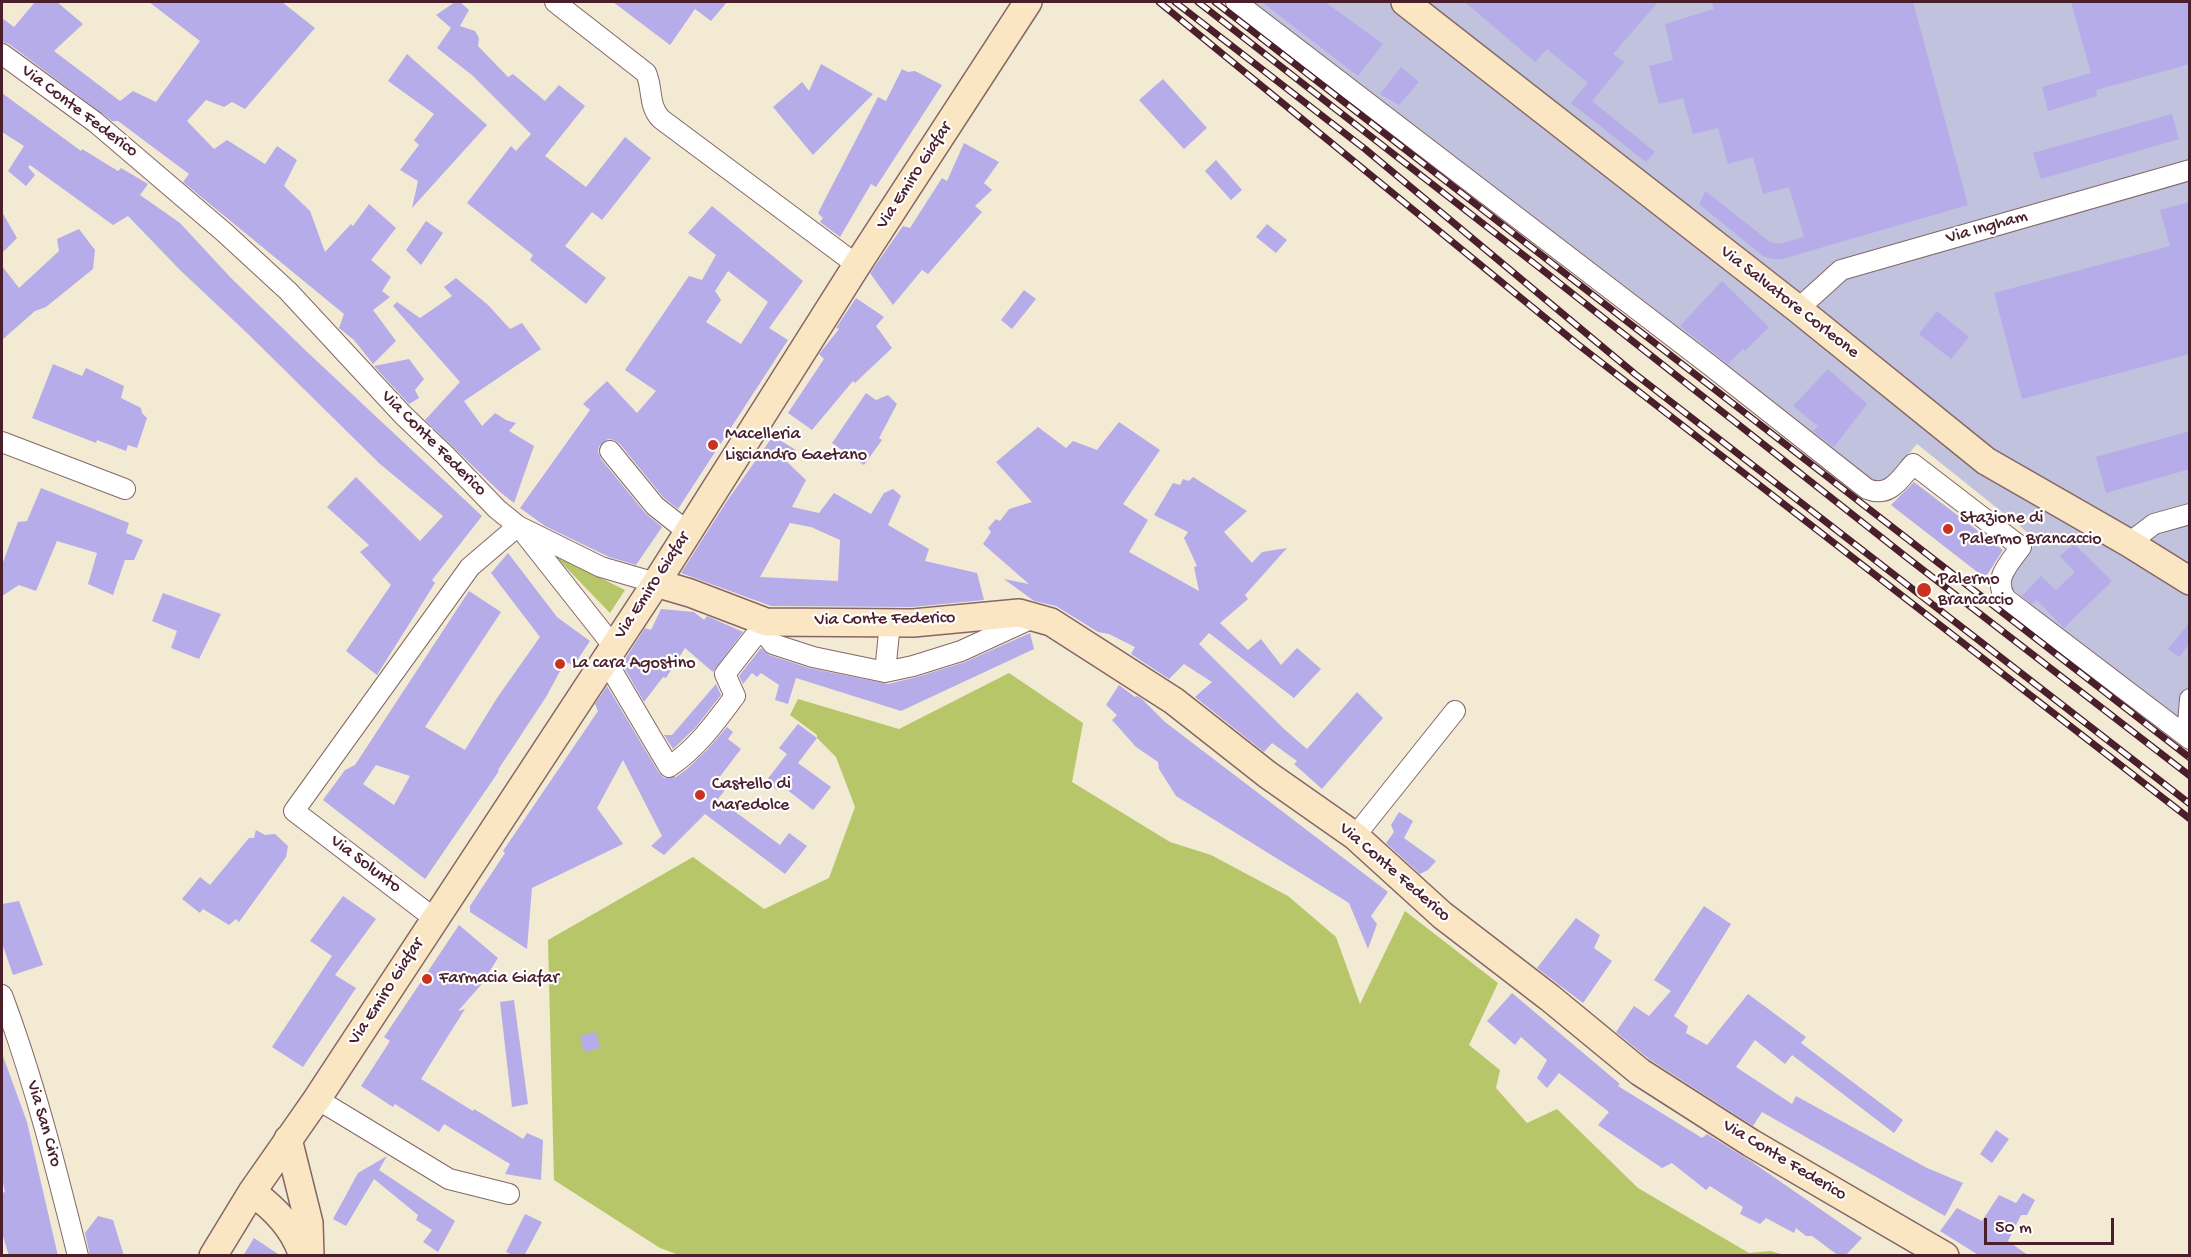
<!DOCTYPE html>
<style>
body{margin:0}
#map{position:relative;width:2191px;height:1257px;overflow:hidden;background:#f3ead3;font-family:"Gochi Hand",sans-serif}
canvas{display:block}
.frame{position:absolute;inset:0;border:3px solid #4a1f2b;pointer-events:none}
.scale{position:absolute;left:1984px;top:1218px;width:130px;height:27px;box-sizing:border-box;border:3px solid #4a1f2b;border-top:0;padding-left:8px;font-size:18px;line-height:21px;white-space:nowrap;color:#4a1f2b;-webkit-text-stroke:4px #fff;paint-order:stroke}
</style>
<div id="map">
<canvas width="2191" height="1257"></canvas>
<div class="frame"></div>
<div class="scale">50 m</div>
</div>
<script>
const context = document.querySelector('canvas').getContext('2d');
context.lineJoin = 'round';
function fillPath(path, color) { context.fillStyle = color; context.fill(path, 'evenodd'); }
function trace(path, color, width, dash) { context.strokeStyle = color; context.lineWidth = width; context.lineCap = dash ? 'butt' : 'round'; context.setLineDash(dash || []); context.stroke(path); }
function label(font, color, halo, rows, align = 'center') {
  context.font = font + ' "Gochi Hand",sans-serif'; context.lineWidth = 4.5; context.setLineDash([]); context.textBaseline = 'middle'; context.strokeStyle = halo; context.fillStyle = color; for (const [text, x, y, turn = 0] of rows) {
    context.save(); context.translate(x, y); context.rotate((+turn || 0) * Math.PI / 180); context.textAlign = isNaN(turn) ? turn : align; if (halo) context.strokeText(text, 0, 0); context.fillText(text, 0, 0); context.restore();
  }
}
const industrial = new Path2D(`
 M1253 2H2189V736L2154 703 2012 589V574L2037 540 1917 444 1885 482 1870 484 1334 69Z`);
const green = new Path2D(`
 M554 555 625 590 610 613Z
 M1009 673 1083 723 1072 782 1170 842 1211 855 1288 896 1336 937 1360 1004 1405 911 1498 983 1469 1045 1500 1070 1496 1088 1527 1123 1557 1109 1638 1188 1749 1253 1770 1251 1785 1255H679L660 1248 554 1180 548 940 693 857 764 909 829 878 855 807 836 757 817 738V735L790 715 798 699 899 729Z`);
const building = new Path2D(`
 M35 2H57L83 24 54 51 120 101 133 91 156 102 200 41 149 2H282L315 28 245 109 232 102 224 107 206 100 187 121 214 149 227 140 265 164 277 146 297 160 284 186 310 211 325 252 351 224 353 226 369 204 396 228 371 260 391 277 382 291 390 297 373 310 396 341 373 364 354 340 339 328 344 314 183 182 189 174 118 121H112L9 44 2 42V18L14 27Z
 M455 2H460L469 10 460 26 475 31 479 38 478 46 508 77 513 74 545 101 559 85 585 106 545 156 586 187 625 137 651 158 602 220 592 212 565 246 606 278 586 304 530 260 533 255 467 203 511 146 516 151 531 134 472 75 437 48 451 28 436 15Z
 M613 2H727L711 21 695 9 670 45Z
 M1262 2H1325L1383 44 1358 76Z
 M1465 2H1658L1613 54 1624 62 1592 101 1655 152 1646 162 1571 103 1588 83 1547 49 1535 62Z
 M1712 2H1913L1968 205 1782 259H1772L1763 256 1699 204 1705 192 1708 193 1770 242 1779 244 1804 237 1789 187 1763 194 1753 157 1728 164 1718 128 1693 134 1683 98 1659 104 1649 66 1673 60 1665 24 1714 9Z
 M2071 2H2190V64L2096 90 2097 96 2048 111 2042 87 2091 73Z
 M407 54 487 125 412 208 418 181 400 170 419 145 414 140 434 114 388 81Z
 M821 64 873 94 813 155 773 107 802 82 809 91Z
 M1401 67 1419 82 1399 105 1380 94Z
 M902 69 908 72 915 71 942 85 876 187 871 184 840 237 820 222 823 218 818 213 878 97 886 101Z
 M1163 79 1207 128 1184 149 1139 100Z
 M2 93 81 151 82 149 118 171 121 168 148 184 140 195 180 223 231 278 304 349 482 516 432 580 435 583 377 675 346 651 391 585 360 552 369 545 327 507 356 477 420 541 443 516 380 464 248 334 180 270 128 216 113 225 30 165 28 167 35 175 26 186 8 171 24 146 2 132Z
 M2172 114 2179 139 2041 179 2033 153Z
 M964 143 999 162 984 183 992 190 975 206 982 212 928 274 922 270 893 305 870 273 903 226 910 228 942 178 947 181Z
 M1216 160 1242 190 1231 200 1205 171Z
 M2190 202V354L2022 399 1994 293 2170 246 2160 210Z
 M712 206 803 281 769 328 788 340 678 509 663 497 619 443 614 440 608 439 599 446 598 452 601 459 646 514 662 527 636 565 609 557 545 526 520 508 590 410 583 404 607 381 637 413 656 391 625 370 689 276 702 280 716 255 688 233ZM728 271 768 302 741 344 706 322 721 300 715 291Z
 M2 212 17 238 2 253Z
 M426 221 443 233 421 265 406 250Z
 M1267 224 1287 240 1276 253 1256 237Z
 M79 229 95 250 93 269 46 307 35 311 2 340V266L19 288 59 251 57 239Z
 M456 278 488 305 510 329 522 323 541 349 464 401 482 426 495 413 506 420 516 423 509 431 534 446 514 503 500 492 425 420 460 382 393 306 397 302 420 318 452 296 444 287Z
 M1722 281 1769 327 1745 351 1743 349 1728 364 1680 326Z
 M1024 290 1036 299 1012 329 1001 320Z
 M856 298 884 317 876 326 892 348 855 383 853 381 812 430 788 413 824 359 819 354 839 329 836 328Z
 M1937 311 1969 337 1951 359 1919 334Z
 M409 359 424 379 415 390 419 398 409 404 374 366Z
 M53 364 82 376 86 368 124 386 121 398 141 408 142 413 147 418 137 448 128 445 126 451 97 440 96 443 32 418Z
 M1828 369 1867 404 1834 447 1813 431 1818 426 1793 406Z
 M866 393 876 400 888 395 897 404 879 438 882 440 864 465 832 443Z
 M1119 422 1160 450 1123 504 1148 520 1129 552 1199 591 1194 567 1197 566 1184 538 1188 532 1154 515 1173 483 1180 485 1183 479 1189 481 1193 477 1247 511 1224 532 1252 563 1262 552 1287 548 1245 595 1248 599 1220 623 1248 650 1261 639 1281 665 1297 648 1321 669 1294 698 1209 633 1199 644 1284 729 1307 749 1357 692 1383 718 1322 789 1294 764 1297 761 1272 743 1264 752 1195 697 1212 682 1184 664 1169 679 1131 654 1135 647 1109 634 1098 632 1056 606 1034 601 1004 579 1029 584 983 544 991 532 988 528 996 519 1000 521 1009 509 1032 502 996 462 1038 427 1066 448 1073 441 1097 450Z
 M2190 431V469L2106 493 2096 457Z
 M773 436 796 450 786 461 806 480 792 507 819 513 834 493 871 514 884 493 893 489 901 496 888 525 929 549 925 561 977 573 984 600 912 607 771 606 681 573 727 501ZM790 523 811 527 840 540 838 581 760 577Z
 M1914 482 2003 550 1985 578 1891 505Z
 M41 488 129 523 126 533 143 540 134 560H125L113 595 88 584 97 553 57 541 36 591 19 585 2 596V565L18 522 27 521Z
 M2074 544 2112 581 2064 628 2037 600 2032 604 2022 596 2041 576 2056 590 2075 572 2060 556Z
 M508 553 557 617 590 641 574 665 565 662 546 697 498 770 499 771 425 879 323 800 345 770 355 765 469 591 501 612 425 727 465 750 497 698 540 637 491 573ZM376 765 410 776 394 805 363 784Z
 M163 593 221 614 199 659 171 648 177 631 152 621Z
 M661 609 694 612 704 620 707 616 743 632 713 672 685 648 666 678 663 677 644 702 622 664 645 628 651 630Z
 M2190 622V643L2179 657 2168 649Z
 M1030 633 1034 649 901 711 796 678 788 704 775 700 779 685 761 673 757 677 752 673 743 684 739 676 761 648 769 655 809 668 888 684 917 677 965 662Z
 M716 684 721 695 696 727 673 749 664 735H672Z
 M1119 685 1135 697 1137 696 1142 699 1165 722 1388 892 1371 916 1377 924 1368 949 1349 903 1176 796 1159 769 1158 762 1136 747 1112 720 1117 715 1106 705Z
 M607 686 659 773 664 778 676 777 687 769 706 751 727 727 733 732 728 739 741 749 715 783 725 790 718 799 780 845 789 833 807 846 785 874 705 814 664 855 651 846 662 836 623 760 597 808 623 844 532 888 527 949 470 912V906L505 853 503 851 598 711 595 704Z
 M798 724 817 738 798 763 831 787 813 810 781 785 777 790 766 781 787 754 779 748Z
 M1399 812 1413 821 1404 838 1436 861 1428 870 1420 874 1386 843 1394 832 1391 825Z
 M256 830 265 835 275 834 288 846 286 857 239 922 236 919 229 925 203 909 200 913 182 899 200 877 210 885 249 838H254Z
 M343 896 376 919 335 975 356 988 303 1067 272 1047 332 956 310 941Z
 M19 901 43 965 13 975 2 943V904Z
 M1704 906 1731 924 1674 1016 1688 1026 1686 1033 1707 1045 1748 994 1806 1037 1801 1043 1903 1120 1894 1133 1792 1055 1785 1064 1755 1040 1736 1067 1792 1104 1796 1096 1927 1168 1963 1183 1945 1216 1762 1112 1753 1126 1649 1059 1616 1032 1634 1006 1649 1016 1671 991 1654 980Z
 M1576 918 1600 935 1594 948 1612 961 1583 1003 1537 968Z
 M459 925 498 958 481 985 458 1011 465 1009 421 1079 473 1111 474 1109 523 1139 527 1133 543 1140 541 1180 505 1174 510 1164 444 1124 439 1132 395 1104 393 1107 361 1086 390 1041 384 1037Z
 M1512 993 1620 1084 1618 1086 1702 1138 1707 1134 1752 1162 1862 1238 1845 1256H1839L1812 1236H1806L1796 1228 1794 1233 1766 1218 1760 1224 1740 1214 1743 1207 1710 1186 1706 1190 1672 1163 1662 1168 1598 1125 1609 1112 1559 1073 1547 1088 1537 1078 1547 1060 1521 1037 1515 1045 1487 1021Z
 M514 1000 528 1104 512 1107 500 1002Z
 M596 1032 600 1048 584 1052 580 1036Z
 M3 1056 27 1122 58 1256H9L2 1233V1193L5 1192 2 1178V1057Z
 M1996 1130 2009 1139 1992 1163 1980 1154Z
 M387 1156 379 1170 455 1221 438 1252 423 1242 432 1230 416 1220 418 1215 374 1179 346 1226 333 1219 358 1173Z
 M2023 1193 2035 1200 2027 1215H2021L2008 1241 2029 1256H1980L1940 1231 1957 1208 1982 1221 1999 1195 2016 1203Z
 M525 1214 542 1222 524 1256H515L506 1252Z
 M98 1216 113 1220 124 1256H90L85 1233Z
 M254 1238 281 1256H243Z`);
const street = new Path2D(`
 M555 2 646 73C653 88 648 106 661 119L857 265
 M1236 2 1711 366 1867 489C1890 498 1900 479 1913 464L2021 547C2009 564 1992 579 2006 599L2190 739
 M2 54 95 122 225 233 288 291 403 415 445 455 497 509 518 526 601 567 656 583
 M1798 309 1841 270 2190 170
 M2 442 125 489
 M610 451 655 506 688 532
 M524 533 614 647
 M2129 543 2154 524 2190 514
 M753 617 773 644 813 657 885 672 913 666 961 651 1035 617
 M605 659 669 767C697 748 715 723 735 696L725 674 754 637 764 633
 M885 672 890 623
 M2187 737 2190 699
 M1355 836 1455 711
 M435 919 294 811 470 567 518 526
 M2 995C34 1080 56 1168 78 1256
 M317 1099 449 1179 509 1194`);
const secondary = new Path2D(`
 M1405 2 1798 309 1986 461 2129 543 2190 581
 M656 583 690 593 766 622 913 623 1019 613 1051 622 1174 701 1268 775 1355 836 1442 915 1550 998 1640 1072 1751 1143 1945 1256
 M288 1139 309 1223 310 1256
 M252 1192C275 1209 294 1228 303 1256
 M213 1256 252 1192 317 1099 656 583 857 265 1028 2`);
const rail = new Path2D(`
 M1159 2 1576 343 2190 819
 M1175 2 1365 149 1635 374 2190 804
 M1198 2 1540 268 1905 556 2190 776
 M1215 2 2190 758`);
const markers = [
 [713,445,6,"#c8321e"],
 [1948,529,6,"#c8321e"],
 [1924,590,8,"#c8321e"],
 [560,664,6,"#c8321e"],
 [700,795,6,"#c8321e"],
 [427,979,6,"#c8321e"]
];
const streetNames = [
 ["Via Conte Federico",79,112,37],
 ["Via Emiro Giafar",915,176,-57],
 ["Via Ingham",1987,228,-16],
 ["Via Salvatore Corleone",1789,303,38],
 ["Via Conte Federico",433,444,45],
 ["Via Emiro Giafar",653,586,-57],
 ["Via Conte Federico",885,620,-1],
 ["Via Solunto",365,865,37],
 ["Via Conte Federico",1394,873,41],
 ["Via Emiro Giafar",387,992,-57],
 ["Via San Ciro",43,1124,74],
 ["Via Conte Federico",1784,1161,31]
];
const poiNames = [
 ["Macelleria",725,435],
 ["Lisciandro Gaetano",725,456],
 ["Stazione di",1960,519],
 ["Palermo Brancaccio",1960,540],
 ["Palermo",1938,580],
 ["Brancaccio",1938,601],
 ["La cara Agostino",572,664],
 ["Castello di",712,785],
 ["Maredolce",712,806],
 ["Farmacia Giafar",439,979]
];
fillPath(industrial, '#c1c2dd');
fillPath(green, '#b6c669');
fillPath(building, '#b5ace9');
trace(street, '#856666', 22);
trace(secondary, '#856666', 30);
trace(street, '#fff', 20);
trace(secondary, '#fbe6c3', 27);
trace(rail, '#4a1f2b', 7);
trace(rail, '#fff', 4.5, [14]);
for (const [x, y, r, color] of markers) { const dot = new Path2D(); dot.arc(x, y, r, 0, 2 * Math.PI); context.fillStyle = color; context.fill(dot); trace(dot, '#fff', 2); }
label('18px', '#4a1f2b', '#fff', streetNames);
label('18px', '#4a1f2b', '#fff', poiNames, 'left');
</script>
